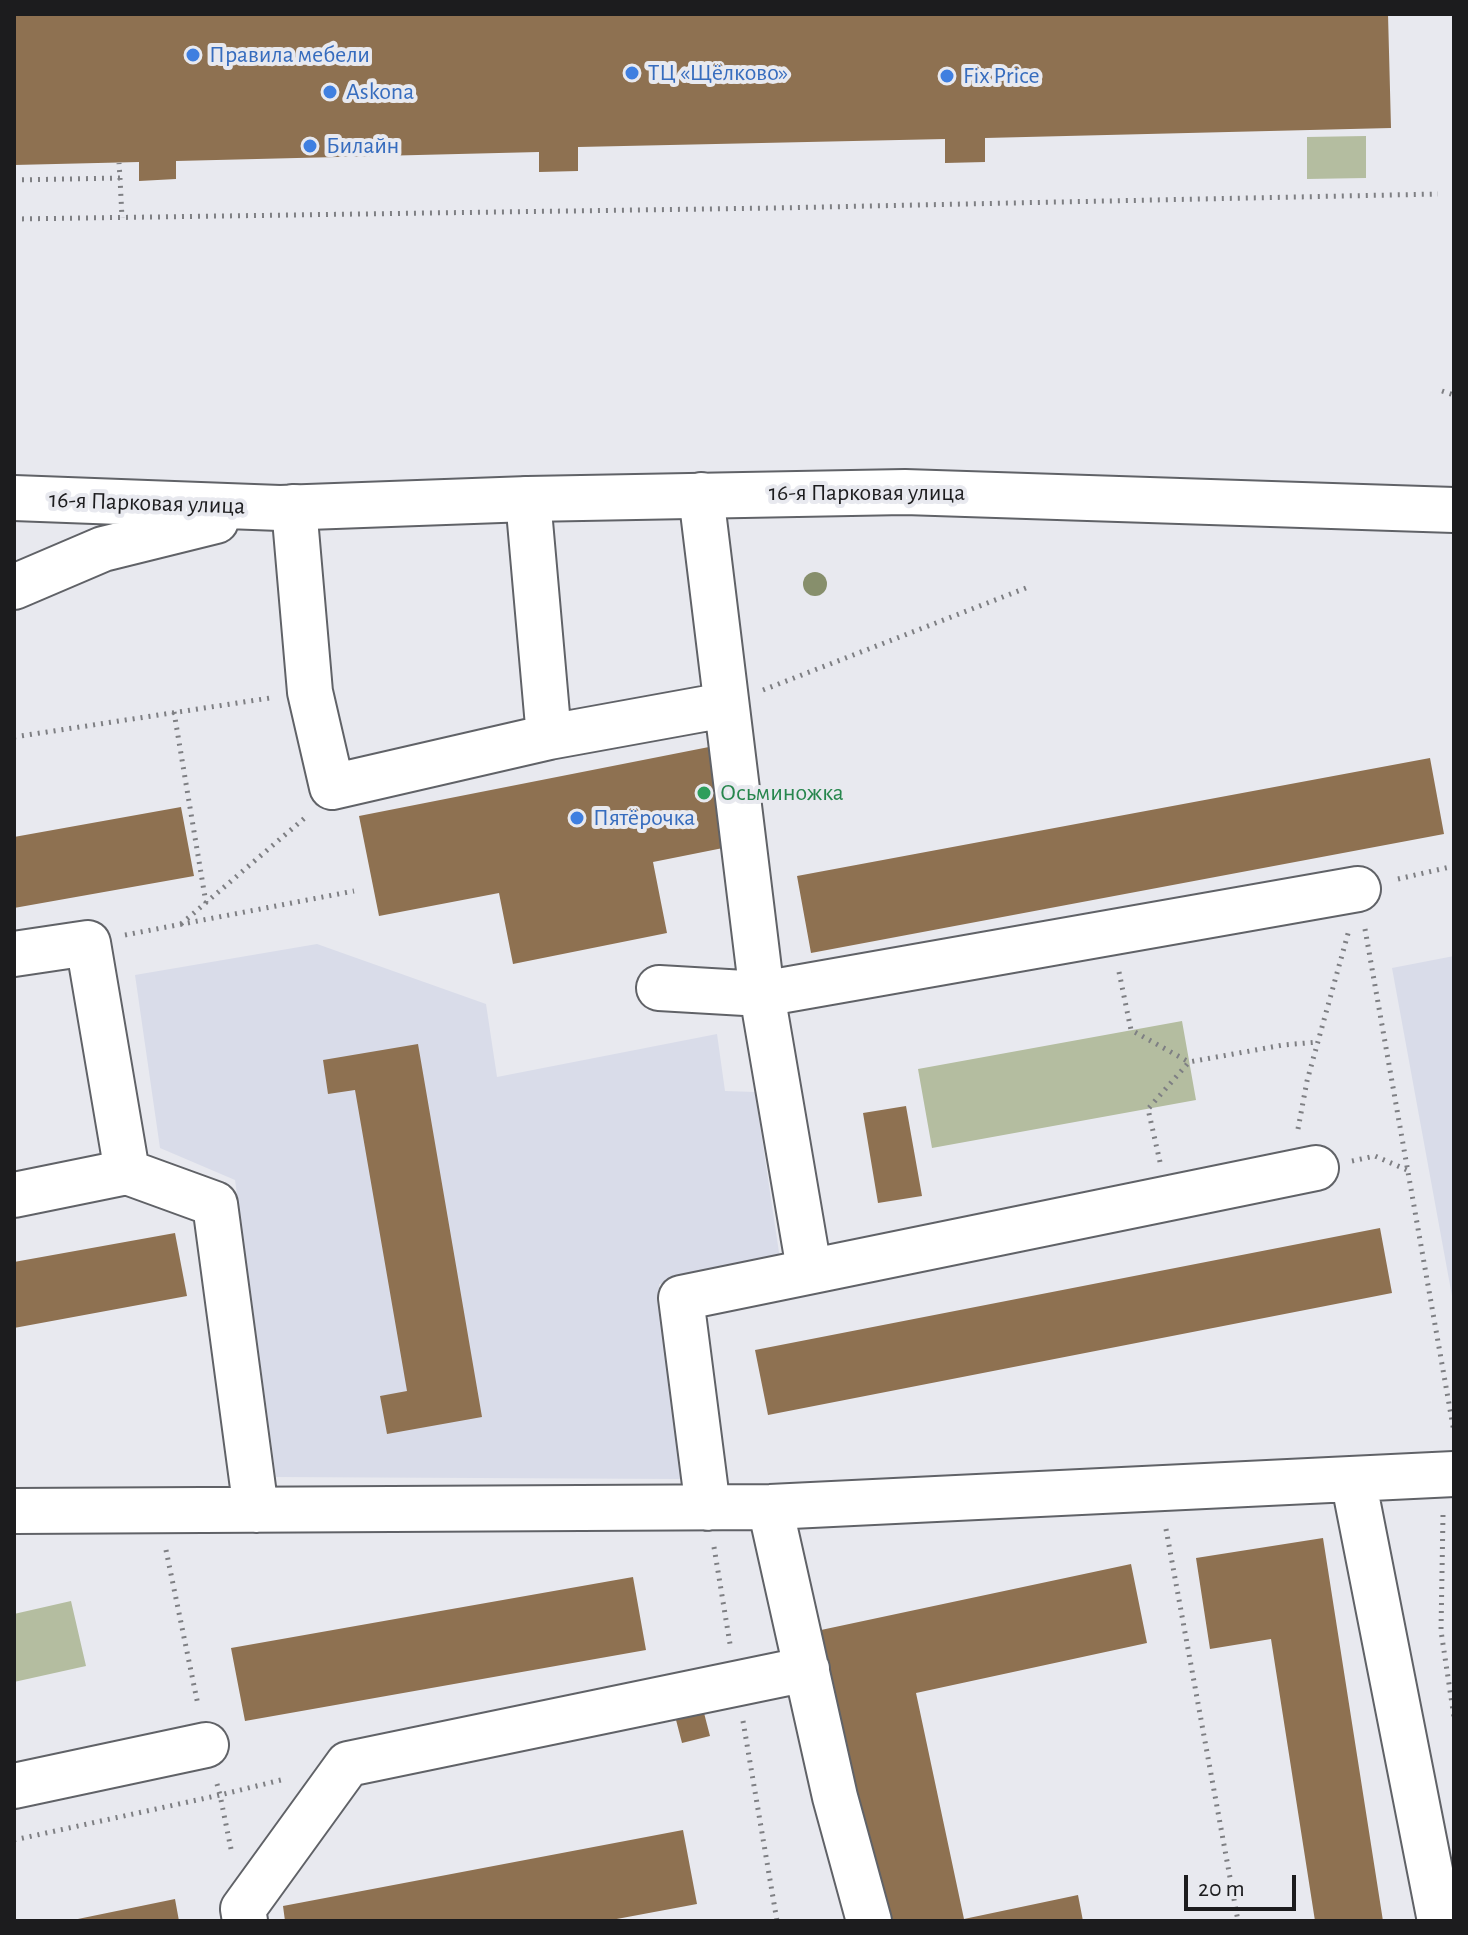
<!DOCTYPE html>
<meta charset="utf-8">
<style>
body{margin:0}
#map{position:relative;width:1468px;height:1935px;overflow:hidden;background:#e8e9ef;font-family:"Alegreya Sans",sans-serif}
canvas{display:block}
.frame{position:absolute;inset:0;border:16px solid #1c1c1e;pointer-events:none}
.scale{position:absolute;left:1184px;top:1875px;width:112px;height:36px;box-sizing:border-box;border:4px solid #1c1c1e;border-top:0;padding-left:10px;font-size:24px;line-height:28px;white-space:nowrap;color:#1c1c1e;-webkit-text-stroke:6px #e8e9ef;paint-order:stroke}
</style>
<div id="map">
<canvas width="1468" height="1935"></canvas>
<div class="frame"></div>
<div class="scale">20 m</div>
</div>
<script>
const context = document.querySelector('canvas').getContext('2d');
context.lineJoin = 'round';
function fillPath(path, color) { context.fillStyle = color; context.fill(path, 'evenodd'); }
function trace(path, color, width, dash) { context.strokeStyle = color; context.lineWidth = width; context.lineCap = dash ? 'butt' : 'round'; context.setLineDash(dash || []); context.stroke(path); }
function label(font, color, halo, rows, align = 'center') {
  context.font = font + ' "Alegreya Sans",sans-serif'; context.lineWidth = 8; context.setLineDash([]); context.textBaseline = 'middle'; context.strokeStyle = halo; context.fillStyle = color; for (const [text, x, y, turn = 0] of rows) {
    context.save(); context.translate(x, y); context.rotate((+turn || 0) * Math.PI / 180); context.textAlign = isNaN(turn) ? turn : align; if (halo) context.strokeText(text, 0, 0); context.fillText(text, 0, 0); context.restore();
  }
}
const built = new Path2D(`
 M317 944 486 1004 497 1077 717 1034 725 1091 755 1092 780 1259 659 1284 681 1479 276 1477 235 1180 160 1148 135 975Z
 M1454 956V1307L1392 968Z`);
const green = new Path2D(`
 M1366 136V178L1307 179V137Z
 M1182 1021 1196 1100 932 1148 918 1069Z
 M71 1601 86 1666 14 1682V1614Z`);
const building = new Path2D(`
 M14 14H1388L1391 128 985 138V162L945 163V139L578 147V171L539 172V152L176 161V179L139 181V162L14 165Z
 M714 746 733 846 653 862 667 933 513 964 499 893 379 916 359 816Z
 M1430 758 1444 834 811 953 797 876Z
 M181 807 194 876 14 908V837Z
 M418 1044 482 1417 387 1434 380 1396 407 1391 355 1090 328 1094 323 1060Z
 M906 1106 922 1196 878 1203 863 1113Z
 M1380 1228 1392 1293 768 1415 755 1350Z
 M175 1233 187 1296 14 1328V1262Z
 M1323 1538 1383 1921H1315L1271 1639 1210 1649 1196 1558Z
 M1131 1564 1147 1643 916 1693 964 1919 1078 1895 1083 1921H882L821 1630Z
 M633 1577 646 1650 245 1721 231 1648Z
 M703 1709 710 1736 682 1743 675 1716Z
 M683 1830 697 1904 606 1921H285L283 1906Z
 M175 1899 179 1921H73V1920Z`);
const path = new Path2D(`
 M120 178 122 218
 M14 180 120 178 119 163
 M14 219 775 208 1438 194
 M1442 391 1454 395
 M763 690 1026 588
 M174 712 206 903
 M14 737 270 698
 M1398 879 1454 866
 M181 924 307 816
 M1365 929 1454 1432
 M125 935 354 891
 M1119 972 1131 1030 1189 1062
 M1298 1129 1307 1081 1349 930
 M1352 1161 1375 1156 1407 1170
 M1160 1162 1148 1109 1189 1062 1283 1045 1318 1042
 M1443 1515 1441 1631 1454 1717
 M1166 1529 1238 1921
 M714 1547 730 1644
 M166 1550 198 1705
 M743 1721 777 1921
 M217 1784 220 1795 285 1779
 M14 1840 220 1795 232 1854`);
const minor = new Path2D(`
 M701 495 762 994 1358 889
 M528 499 549 737 725 705
 M294 507 310 692 332 787 549 737
 M14 954 88 943 127 1172 14 1195
 M659 988 762 994 809 1269
 M127 1172 215 1204 256 1510
 M1353 1479 1440 1921
 M770 1507 835 1797 869 1921
 M708 1508 681 1298 1316 1168
 M14 1511 770 1507 1454 1474
 M14 1786 206 1745
 M245 1921 243 1909 348 1764 807 1669`);
const major = new Path2D(`
 M14 498 280 508 528 499 905 492 1454 510
 M14 587 103 549 216 521`);
const trees = [
 [815,584]
];
const markers = [
 [193,55,8,"#3f7fe0"],
 [632,73,8,"#3f7fe0"],
 [947,76,8,"#3f7fe0"],
 [330,92,8,"#3f7fe0"],
 [310,146,8,"#3f7fe0"],
 [704,793,8,"#2e9e5b"],
 [577,818,8,"#3f7fe0"]
];
const shopNames = [
 ["Правила мебели",209,55],
 ["ТЦ «Щёлково»",648,73],
 ["Fix Price",963,76],
 ["Askona",346,92],
 ["Билайн",326,146],
 ["Пятёрочка",593,818]
];
const streetNames = [
 ["16-я Парковая улица",867,493],
 ["16-я Парковая улица",147,503,2]
];
const leisureNames = [
 ["Осьминожка",720,793]
];
fillPath(built, '#d9dce9');
fillPath(green, '#b4bda0');
fillPath(building, '#8e7151');
trace(minor, '#606267', 48);
trace(major, '#606267', 48);
trace(path, '#7e7f83', 5, [2, 6]);
trace(minor, '#fff', 44);
trace(major, '#fff', 44);
context.fillStyle = '#878f6c';
for (const [x, y] of trees) { context.beginPath(); context.arc(x, y, 12, 0, 2 * Math.PI); context.fill(); }
for (const [x, y, r, color] of markers) { const dot = new Path2D(); dot.arc(x, y, r, 0, 2 * Math.PI); context.fillStyle = color; context.fill(dot); trace(dot, '#e8e9ef', 3); }
label('24px', '#366cbe', '#e8e9ef', shopNames, 'left');
label('24px', '#1c1c1e', '#e8e9ef', streetNames);
label('24px', '#27864d', '#e8e9ef', leisureNames, 'left');
</script>
